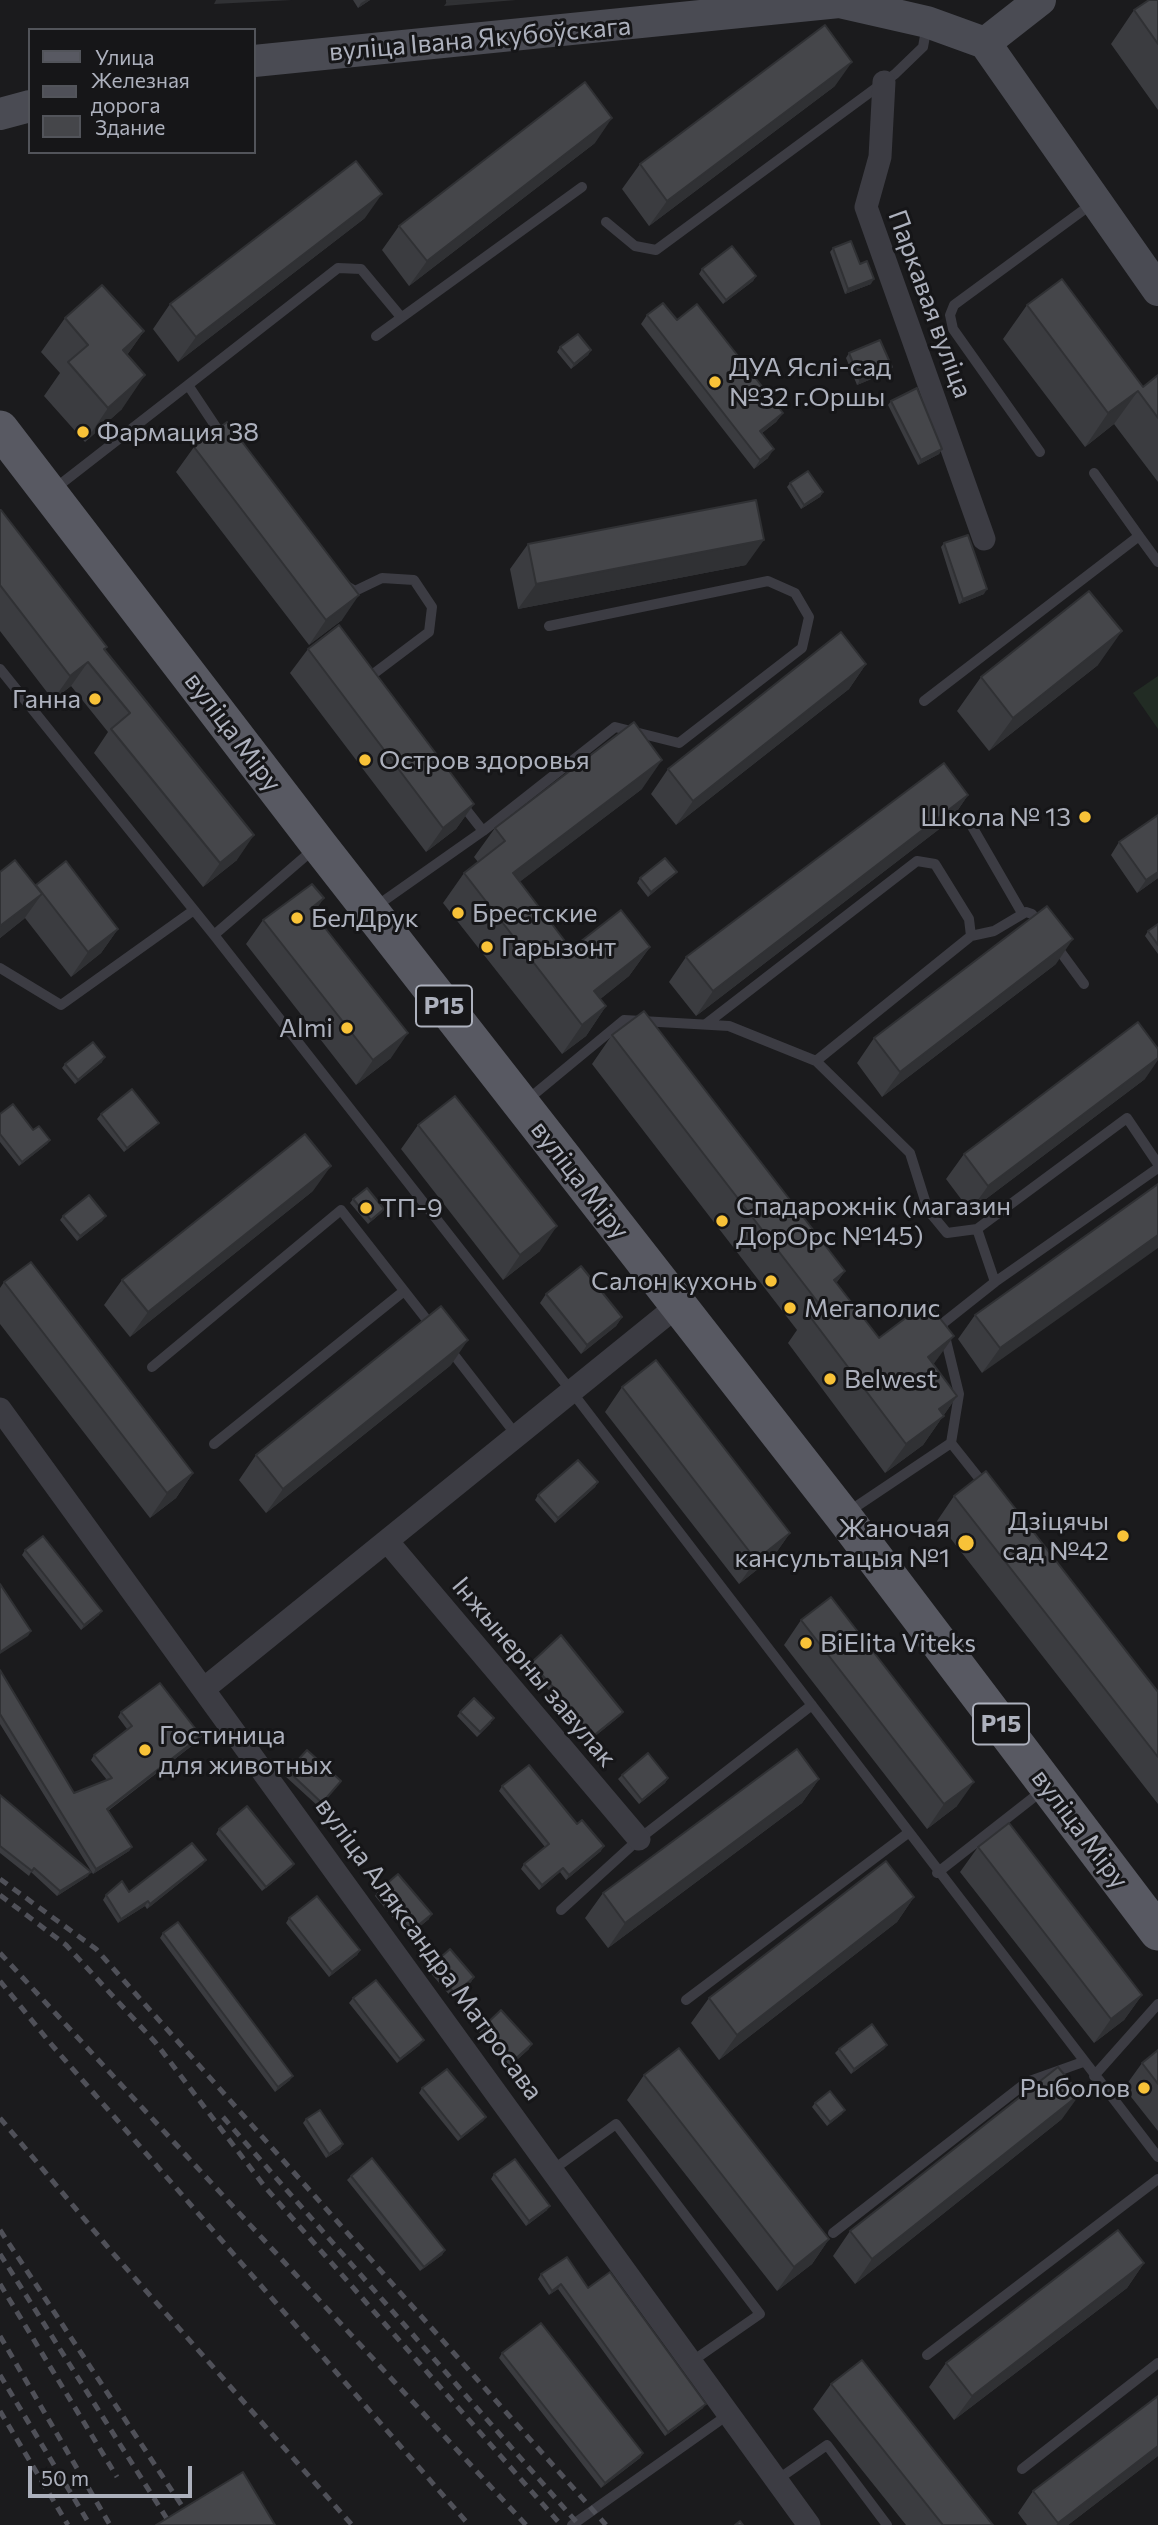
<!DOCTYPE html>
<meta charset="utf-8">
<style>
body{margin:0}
#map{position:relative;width:1158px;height:2525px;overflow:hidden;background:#1b1b1d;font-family:Commissioner,sans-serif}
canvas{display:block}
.legend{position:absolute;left:28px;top:28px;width:228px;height:126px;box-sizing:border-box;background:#161618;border:2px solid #52545a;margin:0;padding:9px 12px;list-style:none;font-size:21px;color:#adb1bd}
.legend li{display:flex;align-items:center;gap:14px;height:35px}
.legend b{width:35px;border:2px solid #52545a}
.scale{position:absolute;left:28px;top:2466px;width:164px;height:32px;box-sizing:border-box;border:4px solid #adb1bd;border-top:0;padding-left:9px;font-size:21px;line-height:24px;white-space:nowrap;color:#adb1bd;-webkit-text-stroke:5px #161618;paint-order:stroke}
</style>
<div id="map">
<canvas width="1158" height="2525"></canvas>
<ul class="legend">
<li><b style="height:9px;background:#585962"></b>Улица</li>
<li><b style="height:9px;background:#4f5058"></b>Железная дорога</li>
<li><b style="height:19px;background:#45464a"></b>Здание</li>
</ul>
<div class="scale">50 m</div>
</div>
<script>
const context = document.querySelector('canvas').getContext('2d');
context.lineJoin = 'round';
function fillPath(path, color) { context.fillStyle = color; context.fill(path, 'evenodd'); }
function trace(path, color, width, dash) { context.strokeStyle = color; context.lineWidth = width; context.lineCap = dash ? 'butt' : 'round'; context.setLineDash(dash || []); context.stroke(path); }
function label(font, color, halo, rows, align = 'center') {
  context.font = font + ' Commissioner,sans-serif'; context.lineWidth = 6; context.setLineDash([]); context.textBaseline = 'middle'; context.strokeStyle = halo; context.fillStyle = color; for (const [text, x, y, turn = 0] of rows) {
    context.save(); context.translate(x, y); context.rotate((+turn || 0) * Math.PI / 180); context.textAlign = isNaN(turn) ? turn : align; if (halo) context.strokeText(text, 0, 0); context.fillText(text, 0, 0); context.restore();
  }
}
const green = new Path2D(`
 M1158 676V729L1133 693Z`);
const lane = new Path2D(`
 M606 222 635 246 656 250 895 74 923 47 927 25
 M376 336 582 187
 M188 385 338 268 361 269 401 317
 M1040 452 953 329 950 315 954 305 1093 203
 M1094 473 1139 536
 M53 490 188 385 224 439
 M345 585 355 591 382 578 414 580 432 607 429 632 368 678 370 680
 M0 669 214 935 572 1392 1158 2157
 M924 701 1139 536 1158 562
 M461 803 483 831
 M966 816 1022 913
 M375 907 483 831 615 727 679 743 802 648 809 617 795 593 768 581 549 626
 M214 935 315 848
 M971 936 994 931 1026 912 1032 914 1042 927
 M1054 943 1084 984
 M0 968 61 1005 194 910
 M706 1024 917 861 935 864 969 919 971 936 816 1061
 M526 1101 624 1020 729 1026 816 1061 910 1153 928 1210 947 1233 977 1229 1127 1118 1158 1164
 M995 1282 1158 1168
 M448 1347 517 1436
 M152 1367 341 1210 434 1329
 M951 1443 959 1394 942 1324 995 1282 977 1229
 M214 1444 404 1291
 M848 1512 951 1443 986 1487
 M937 1873 1043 1790
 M561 1910 639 1839 812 1705
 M686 2000 908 1833
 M1094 2076 1158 2004
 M554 2169 616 2124 760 2314 691 2362
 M833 2233 1027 2082 1083 2062
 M927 2355 1158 2179
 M1022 2469 1158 2363
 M777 2480 827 2445 887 2525
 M572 2525 729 2414`);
const street = new Path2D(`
 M884 82 880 157 866 207 984 539
 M0 1409 809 2525
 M387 1541 639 1839
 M205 1688 677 1306`);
const secondary = new Path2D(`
 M985 43 1040 0
 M254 61 839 2 927 22 985 43 1158 290
 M0 114 30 106`);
const primary = new Path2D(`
 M0 429 319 845 843 1516 1158 1932`);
const rail = new Path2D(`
 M0 1879 96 1949 606 2525
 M0 1895 66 1945 155 2042 265 2187 561 2525
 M0 1953 526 2525
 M0 1981 51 2044 469 2525
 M223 2117 579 2525
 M0 2118 111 2251 352 2525
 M0 2230 186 2512
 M0 2254 169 2522
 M0 2284 117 2477
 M0 2336 110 2525
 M0 2375 90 2525
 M0 2411 68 2525`);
const wall = new Path2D(`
 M353 0H370L358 8Z
 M1158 0V110L1111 44 1134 10Z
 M835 86 649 226 622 189 640 164Z
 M595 143 409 286 382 250 399 226Z
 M365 218 178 362 153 329 170 304Z
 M833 248 860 264 871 284 845 294 830 252Z
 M702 269 756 276 753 281 723 304 699 274Z
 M1027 305 1143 387 1158 375V482L1114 424 1085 447 1003 339Z
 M647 315 677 320 783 413 776 422 762 433 768 458 754 469 641 324Z
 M65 318 144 331 127 355 122 409 85 442 44 396 60 373 41 352Z
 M560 347 591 350 588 355 571 369 557 352Z
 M849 353 888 372 857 385 846 358Z
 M891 401 942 449 939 454 918 465 888 405Z
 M194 447 342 620 309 645 176 472Z
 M790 483 823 492 820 497 801 509 787 487Z
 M0 510 107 647 105 650 237 860 203 887 94 753 108 732 71 686 53 700 0 631Z
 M944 543 984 594 959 604 941 547Z
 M528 544 746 565 518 609 510 569Z
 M308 649 474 804 456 829 426 852 290 673Z
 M866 664 849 689 676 825 651 794 668 769Z
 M1098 665 989 751 957 711 981 677Z
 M642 789 519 882 571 949 650 947 629 976 600 999 606 1006 586 1036 562 1054 443 903 464 873 478 862 474 857 495 828Z
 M968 795 951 820 696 1016 669 982 686 957Z
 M1158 815V878L1137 893 1111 855 1119 842Z
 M0 872 35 886 36 885 118 929 101 953 71 977 25 918 0 938Z
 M673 876 648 897 637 883 640 878Z
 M313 913 391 1058 356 1085 246 944 263 920Z
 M1158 924V954L1145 936 1148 931Z
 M1056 964 882 1097 857 1063 874 1038Z
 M612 1035 845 1271 836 1283 879 1338 957 1396 923 1445 885 1473 788 1343 797 1330 592 1064Z
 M102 1062 75 1084 62 1068 65 1064Z
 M1145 1079 970 1211 946 1179 964 1154Z
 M0 1114 33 1130 50 1140 47 1144 19 1166 0 1142Z
 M101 1114 155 1127 124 1152 97 1119Z
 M418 1125 540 1251 503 1280 401 1149Z
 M1158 1184 982 1373 958 1339 975 1315Z
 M313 1191 130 1337 104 1305 122 1280Z
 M353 1199 384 1209 381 1213 368 1224 350 1203Z
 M63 1216H106L102 1221 77 1241 60 1220Z
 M4 1282 193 1473 176 1498 150 1518 0 1324V1288Z
 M546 1294 622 1317 616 1326 581 1354 540 1303Z
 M451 1365 266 1513 239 1480 256 1455Z
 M622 1387 790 1533 773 1557 739 1584 605 1412Z
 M598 1482 595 1487 555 1523 535 1500 538 1495Z
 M954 1496 1158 1692V1804L937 1521Z
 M25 1550 99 1615 81 1630 22 1555Z
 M801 1620 957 1806 927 1829 784 1645Z
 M531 1663 623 1712 620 1716 589 1741 561 1703 527 1667Z
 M0 1670 74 1793 107 1780 91 1760 94 1755 127 1729 118 1717 121 1712 198 1741 108 1811 132 1847 129 1851 93 1874 0 1724Z
 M460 1712 491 1723 477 1737 457 1716Z
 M288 1771 341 1781 319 1807 285 1776Z
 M622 1775 668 1778 665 1783 639 1804 618 1779Z
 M819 1779 802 1803 608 1948 585 1918 603 1893Z
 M502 1786 577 1824 601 1851 566 1880 560 1872 539 1890 521 1869 524 1864 545 1847 499 1791Z
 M0 1795 88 1876 57 1896 31 1872 29 1876 0 1853Z
 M219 1829 294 1864 291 1868 262 1891 216 1834Z
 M978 1847 1142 1995 1124 2020 1094 2043 960 1872Z
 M206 1860 202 1865 147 1909 145 1906 118 1923 103 1900 106 1895 129 1892Z
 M378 1891 429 1919 408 1936 375 1896Z
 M914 1897 897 1922 719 2060 691 2023 709 1998Z
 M289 1918 360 1950 357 1955 329 1977 286 1923Z
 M163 1933 290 2080 275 2092 160 1938Z
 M431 1966 474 1977 471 1982 452 1998 428 1970Z
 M353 1998 420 2045 397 2063 349 2003Z
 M482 2028 529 2049 510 2066 479 2032Z
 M887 2045 884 2049 851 2074 835 2053 839 2049Z
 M1158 2050V2131L1124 2088 1142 2063Z
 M644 2075 829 2239 812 2264 777 2291 627 2100Z
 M422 2088 486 2117 483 2121 458 2141 419 2093Z
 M815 2103 842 2114 827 2126 812 2107Z
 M306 2119 343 2144 340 2149 326 2158 303 2123Z
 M1062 2119 855 2284 833 2256 850 2231Z
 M494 2174 547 2210 526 2226 491 2179Z
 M351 2176 445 2250 442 2255 420 2271 347 2180Z
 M1144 2263 1127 2288 954 2420 929 2387 946 2363Z
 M541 2274 588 2288 703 2408 665 2436 558 2289 549 2295 538 2279Z
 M502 2353 643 2453 640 2458 601 2488 499 2358Z
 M831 2384 993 2525H906L813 2409Z
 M1158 2456 1068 2525H1027L1018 2513 1033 2491Z`);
const shadedWall = new Path2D(`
 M216 0H292L214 4Z
 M366 0H370L358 8 361 3Z
 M468 0H516L444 6 447 2Z
 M852 62 835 86 649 226 667 201Z
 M612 118 595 143 409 286 427 261Z
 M382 194 365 218 178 362 196 337Z
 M756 276 753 281 723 304 726 300Z
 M874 279 871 284 845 294 848 289Z
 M144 331 120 365 123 350Z
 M591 350 588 355 571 369 574 364Z
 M892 367 888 372 857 385 860 380Z
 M145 375 122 409 85 442 108 408Z
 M1138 391 1114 424 1085 447 1108 413Z
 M783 413 776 422 753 440 760 431Z
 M774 449 768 458 754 469 760 460Z
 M942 449 939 454 918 465 921 460Z
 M823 492 820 497 801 509 804 505Z
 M764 540 746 565 518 609 536 584Z
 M987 589 984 594 959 604 963 599Z
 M359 595 342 620 309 645 326 620Z
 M1122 631 1098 665 989 751 1013 718Z
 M88 662 71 686 53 700 70 676Z
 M866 664 849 689 676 825 693 801Z
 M662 760 642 789 492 903 513 873Z
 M968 795 951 820 696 1016 713 991Z
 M474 804 456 829 426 852 443 828Z
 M254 835 237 860 203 887 220 863Z
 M677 872 673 876 648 897 651 892Z
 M1158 872V878L1137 893 1146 880Z
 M42 894 24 919 0 938V926Z
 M324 898 307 923 310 909Z
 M118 929 101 953 71 977 88 952Z
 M1073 939 1056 964 882 1097 900 1072Z
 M650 947 629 976 577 1018 594 991Z
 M606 1006 586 1036 562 1054 582 1025Z
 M408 1033 391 1058 356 1085 373 1060Z
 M105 1057 102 1062 75 1084 78 1080Z
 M1158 1058V1060L1145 1079 970 1211 988 1186Z
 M159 1123 155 1127 124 1152 127 1148Z
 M50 1140 47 1144 19 1166 22 1162Z
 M331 1166 313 1191 130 1337 148 1312Z
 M384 1209 381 1213 368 1224 371 1220Z
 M106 1216 102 1221 77 1241 80 1236Z
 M557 1226 540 1251 503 1280 520 1255Z
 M1158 1235V1248L982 1373 1000 1348Z
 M845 1271 824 1300 834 1280Z
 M622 1317 616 1326 581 1354 587 1345Z
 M954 1336 933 1365 928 1357Z
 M468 1340 451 1365 266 1513 283 1489Z
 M957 1396 923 1445 885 1473 906 1444 939 1409Z
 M193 1473 176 1498 150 1518 167 1493Z
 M598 1482 595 1487 555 1523 558 1518Z
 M790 1533 773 1557 739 1584 756 1560Z
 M102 1611 99 1615 81 1630 84 1625Z
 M31 1631 28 1636 0 1654V1652Z
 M623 1712 620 1716 589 1741 592 1737Z
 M201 1736 198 1741 103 1814 107 1809Z
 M668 1778 665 1783 639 1804 642 1800Z
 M819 1779 802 1803 608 1948 625 1923Z
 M974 1782 957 1806 927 1829 944 1804Z
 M604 1846 601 1851 566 1880 569 1875Z
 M132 1847 129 1851 93 1874 96 1869Z
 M206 1860 202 1865 147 1909 150 1904Z
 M294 1864 291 1868 262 1891 266 1887Z
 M563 1868 560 1872 539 1890 542 1885Z
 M91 1872 88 1876 57 1896 60 1891Z
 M914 1897 897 1922 719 2060 737 2035Z
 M148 1901 145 1906 118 1923 121 1919Z
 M432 1914 429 1919 408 1936 411 1931Z
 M360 1950 357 1955 329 1977 332 1972Z
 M474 1977 471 1982 452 1998 455 1994Z
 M1142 1995 1124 2020 1094 2043 1111 2019Z
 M424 2040 420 2045 397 2063 400 2059Z
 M532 2044 529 2049 510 2066 513 2061Z
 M887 2045 884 2049 851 2074 854 2069Z
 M293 2076 290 2080 275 2092 278 2087Z
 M1080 2094 1062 2119 855 2284 872 2259Z
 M845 2110 842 2114 827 2126 830 2122Z
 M486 2117 483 2121 458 2141 461 2137Z
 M343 2144 340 2149 326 2158 329 2154Z
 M550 2206 547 2210 526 2226 529 2221Z
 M829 2239 812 2264 777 2291 794 2267Z
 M445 2250 442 2255 420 2271 424 2267Z
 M1144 2263 1127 2288 954 2420 972 2396Z
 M561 2284 558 2289 549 2295 552 2291Z
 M706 2404 703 2408 665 2436 668 2432Z
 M1158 2446V2456L1068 2525H1056Z
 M643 2453 640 2458 601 2488 605 2483Z`);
const building = new Path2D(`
 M447 0H468L447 2Z
 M1149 0H1158V44L1134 10Z
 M825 25 852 62 667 201 640 164Z
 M585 82 612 118 427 261 399 226Z
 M356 161 382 194 196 337 170 304Z
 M851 241 860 264 867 261 874 279 848 289 833 248Z
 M732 246 756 276 726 300 702 269Z
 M1062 279 1143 387 1158 375V418L1138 391 1108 413 1027 305Z
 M102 285 144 331 123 350 145 375 108 408 68 362 88 345 65 318Z
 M663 303 677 320 697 304 783 413 760 431 774 449 760 460 647 315Z
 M578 334 591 350 574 364 560 347Z
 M880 340 892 367 860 380 849 353Z
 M917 388 942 449 921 460 891 401Z
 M227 422 359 595 326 620 194 447Z
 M808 471 823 492 804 505 790 483Z
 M756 500 764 540 536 584 528 544Z
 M0 510H1L107 647 104 649 254 835 220 863 111 729 130 713 88 662 70 676 0 585Z
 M968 535 987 589 963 599 944 543Z
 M1089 591 1122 631 1013 718 981 677Z
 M339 625 474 804 443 828 308 649Z
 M841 632 866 664 693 801 668 769Z
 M634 722 662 760 513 873 571 949 621 910 650 947 594 991 606 1006 582 1025 464 873 505 841 495 828Z
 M944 763 968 795 713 991 686 957Z
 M1158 815V872L1146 880 1119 842Z
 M665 858 677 872 651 892 640 878Z
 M15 860 42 894 0 926V872Z
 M66 861 118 929 88 952 36 885Z
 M312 884 324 898 310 909 408 1033 373 1060 263 920Z
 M1047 906 1073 939 900 1072 874 1038Z
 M1158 924V945L1148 931Z
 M644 1011 845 1271 834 1280 879 1338 927 1302 954 1336 928 1357 957 1396 939 1409 944 1416 906 1444 808 1314 820 1305 612 1035Z
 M1138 1022 1158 1049V1058L988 1186 964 1154Z
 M93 1042 105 1057 78 1080 65 1064Z
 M132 1089 159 1123 127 1148 101 1114Z
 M455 1096 557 1226 520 1255 418 1125Z
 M13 1104 33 1130 39 1126 50 1140 22 1162 0 1134V1114Z
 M305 1134 331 1166 148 1312 122 1280Z
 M1158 1184V1235L1000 1348 975 1315Z
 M367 1188 384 1209 371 1220 353 1199Z
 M89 1195 106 1216 80 1236 63 1216Z
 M31 1262 193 1473 167 1493 4 1282Z
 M581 1266 622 1317 587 1345 546 1294Z
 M441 1306 468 1340 283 1489 256 1455Z
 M656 1360 790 1533 756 1560 622 1387Z
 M578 1460 598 1482 558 1518 538 1495Z
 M986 1471 1158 1692V1757L954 1496Z
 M43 1536 102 1611 84 1625 25 1550Z
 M0 1584 31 1631 0 1652Z
 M831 1597 974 1782 944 1804 801 1620Z
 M561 1635 623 1712 592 1737 564 1699 531 1663Z
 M0 1670 74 1793 112 1778 94 1755 132 1726 121 1712 160 1683 201 1736 107 1809 132 1847 96 1869 0 1714Z
 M474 1698 494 1718 480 1732 460 1712Z
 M797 1749 819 1779 625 1923 603 1893Z
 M307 1750 341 1781 322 1803 288 1771Z
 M648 1753 668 1778 642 1800 622 1775Z
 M529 1765 577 1824 582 1820 604 1846 569 1875 563 1868 542 1885 524 1864 549 1844 502 1786Z
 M0 1795 91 1872 60 1891 34 1868 32 1871 0 1846Z
 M247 1806 294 1864 266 1887 219 1829Z
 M1009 1823 1142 1995 1111 2019 978 1847Z
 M192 1843 206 1860 150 1904 148 1901 121 1919 106 1895 122 1881 129 1892Z
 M886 1861 914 1897 737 2035 709 1998Z
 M398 1874 432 1914 411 1931 378 1891Z
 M317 1896 360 1950 332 1972 289 1918Z
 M178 1922 293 2076 278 2087 163 1933Z
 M450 1949 474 1977 455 1994 431 1966Z
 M376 1980 424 2040 400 2059 353 1998Z
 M501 2010 532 2044 513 2061 482 2028Z
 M872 2024 887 2045 854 2069 839 2049Z
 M679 2048 829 2239 794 2267 644 2075Z
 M1158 2050V2084L1142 2063Z
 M1058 2067 1080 2094 872 2259 850 2231Z
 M447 2069 486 2117 461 2137 422 2088Z
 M830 2091 845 2110 830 2122 815 2103Z
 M320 2110 343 2144 329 2154 306 2119Z
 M372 2158 445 2250 424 2267 351 2176Z
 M515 2159 550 2206 529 2221 494 2174Z
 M1118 2230 1144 2263 972 2396 946 2363Z
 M567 2257 588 2288 610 2272 706 2404 668 2432 561 2284 552 2291 541 2274Z
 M541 2323 643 2453 605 2483 502 2353Z
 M862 2360 993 2525H943L831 2384Z
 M1158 2396V2446L1058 2523 1033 2491Z
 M243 2472 275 2525H156Z
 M740 2521 743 2525H735Z`);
const markers = [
 [715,382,7,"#f8c238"],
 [83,432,7,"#f8c238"],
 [95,699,7,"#f8c238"],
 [365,760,7,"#f8c238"],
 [1085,817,7,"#f8c238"],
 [458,913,7,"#f8c238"],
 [297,918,7,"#f8c238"],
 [487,947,7,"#f8c238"],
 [347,1028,7,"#f8c238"],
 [366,1208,7,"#f8c238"],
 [722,1221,7,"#f8c238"],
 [771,1281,7,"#f8c238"],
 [790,1308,7,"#f8c238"],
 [830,1379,7,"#f8c238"],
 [1123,1536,7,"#f8c238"],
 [966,1543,9,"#f8c238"],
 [806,1643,7,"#f8c238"],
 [145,1750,7,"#f8c238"],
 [1144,2088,7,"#f8c238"]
];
const shields = [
 [444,1006,56],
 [1001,1724,56]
];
const shieldNames = [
 ["Р15",444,1006],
 ["Р15",1001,1724]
];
const streetNames = [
 ["вуліца Івана Якубоўскага",480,39,-5],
 ["Паркавая вуліца",930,304,70],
 ["вуліца Міру",233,732,53],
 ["вуліца Міру",580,1180,52],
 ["Інжынерны завулак",534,1672,50],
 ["вуліца Міру",1080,1829,53],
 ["вуліца Аляксандра Матросава",429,1949,54]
];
const poiNames = [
 ["ДУА Яслі-сад",729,367],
 ["№32 г.Оршы",729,397],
 ["Фармация 38",97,432],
 ["Ганна",81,699,"right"],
 ["Остров здоровья",379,760],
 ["Школа № 13",1071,817,"right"],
 ["Брестские",472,913],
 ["БелДрук",311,918],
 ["Гарызонт",501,947],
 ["Almi",333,1028,"right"],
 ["Спадарожнік (магазин",736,1206],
 ["ДорОрс №145)",736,1236],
 ["ТП-9",380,1208],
 ["Салон кухонь",757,1281,"right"],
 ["Мегаполис",804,1308],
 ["Belwest",844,1379],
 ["Дзіцячы",1109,1521,"right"],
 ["сад №42",1109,1551,"right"],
 ["Жаночая",950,1528,"right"],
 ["кансультацыя №1",950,1558,"right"],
 ["BiElita Viteks",820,1643],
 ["Гостиница",159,1735],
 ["для животных",159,1765],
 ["Рыболов",1130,2088,"right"]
];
fillPath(green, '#222c24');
trace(lane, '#3c3c43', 10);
trace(street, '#3c3c43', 23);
trace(secondary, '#4a4b53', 32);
trace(primary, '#585962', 37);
trace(rail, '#4f5058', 5, [9, 7]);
fillPath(wall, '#3b3c40');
fillPath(shadedWall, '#303134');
fillPath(building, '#45464a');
trace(building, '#303134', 2);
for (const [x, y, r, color] of markers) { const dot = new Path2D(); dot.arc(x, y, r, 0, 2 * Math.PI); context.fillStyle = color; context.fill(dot); trace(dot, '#161618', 2.5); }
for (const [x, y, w] of shields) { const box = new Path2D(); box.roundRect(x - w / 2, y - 20.5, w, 41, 5); context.fillStyle = '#161618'; context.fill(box); trace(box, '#adb1bd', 2); }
label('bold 24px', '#adb1bd', null, shieldNames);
label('26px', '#adb1bd', '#161618', streetNames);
label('26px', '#adb1bd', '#161618', poiNames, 'left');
</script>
